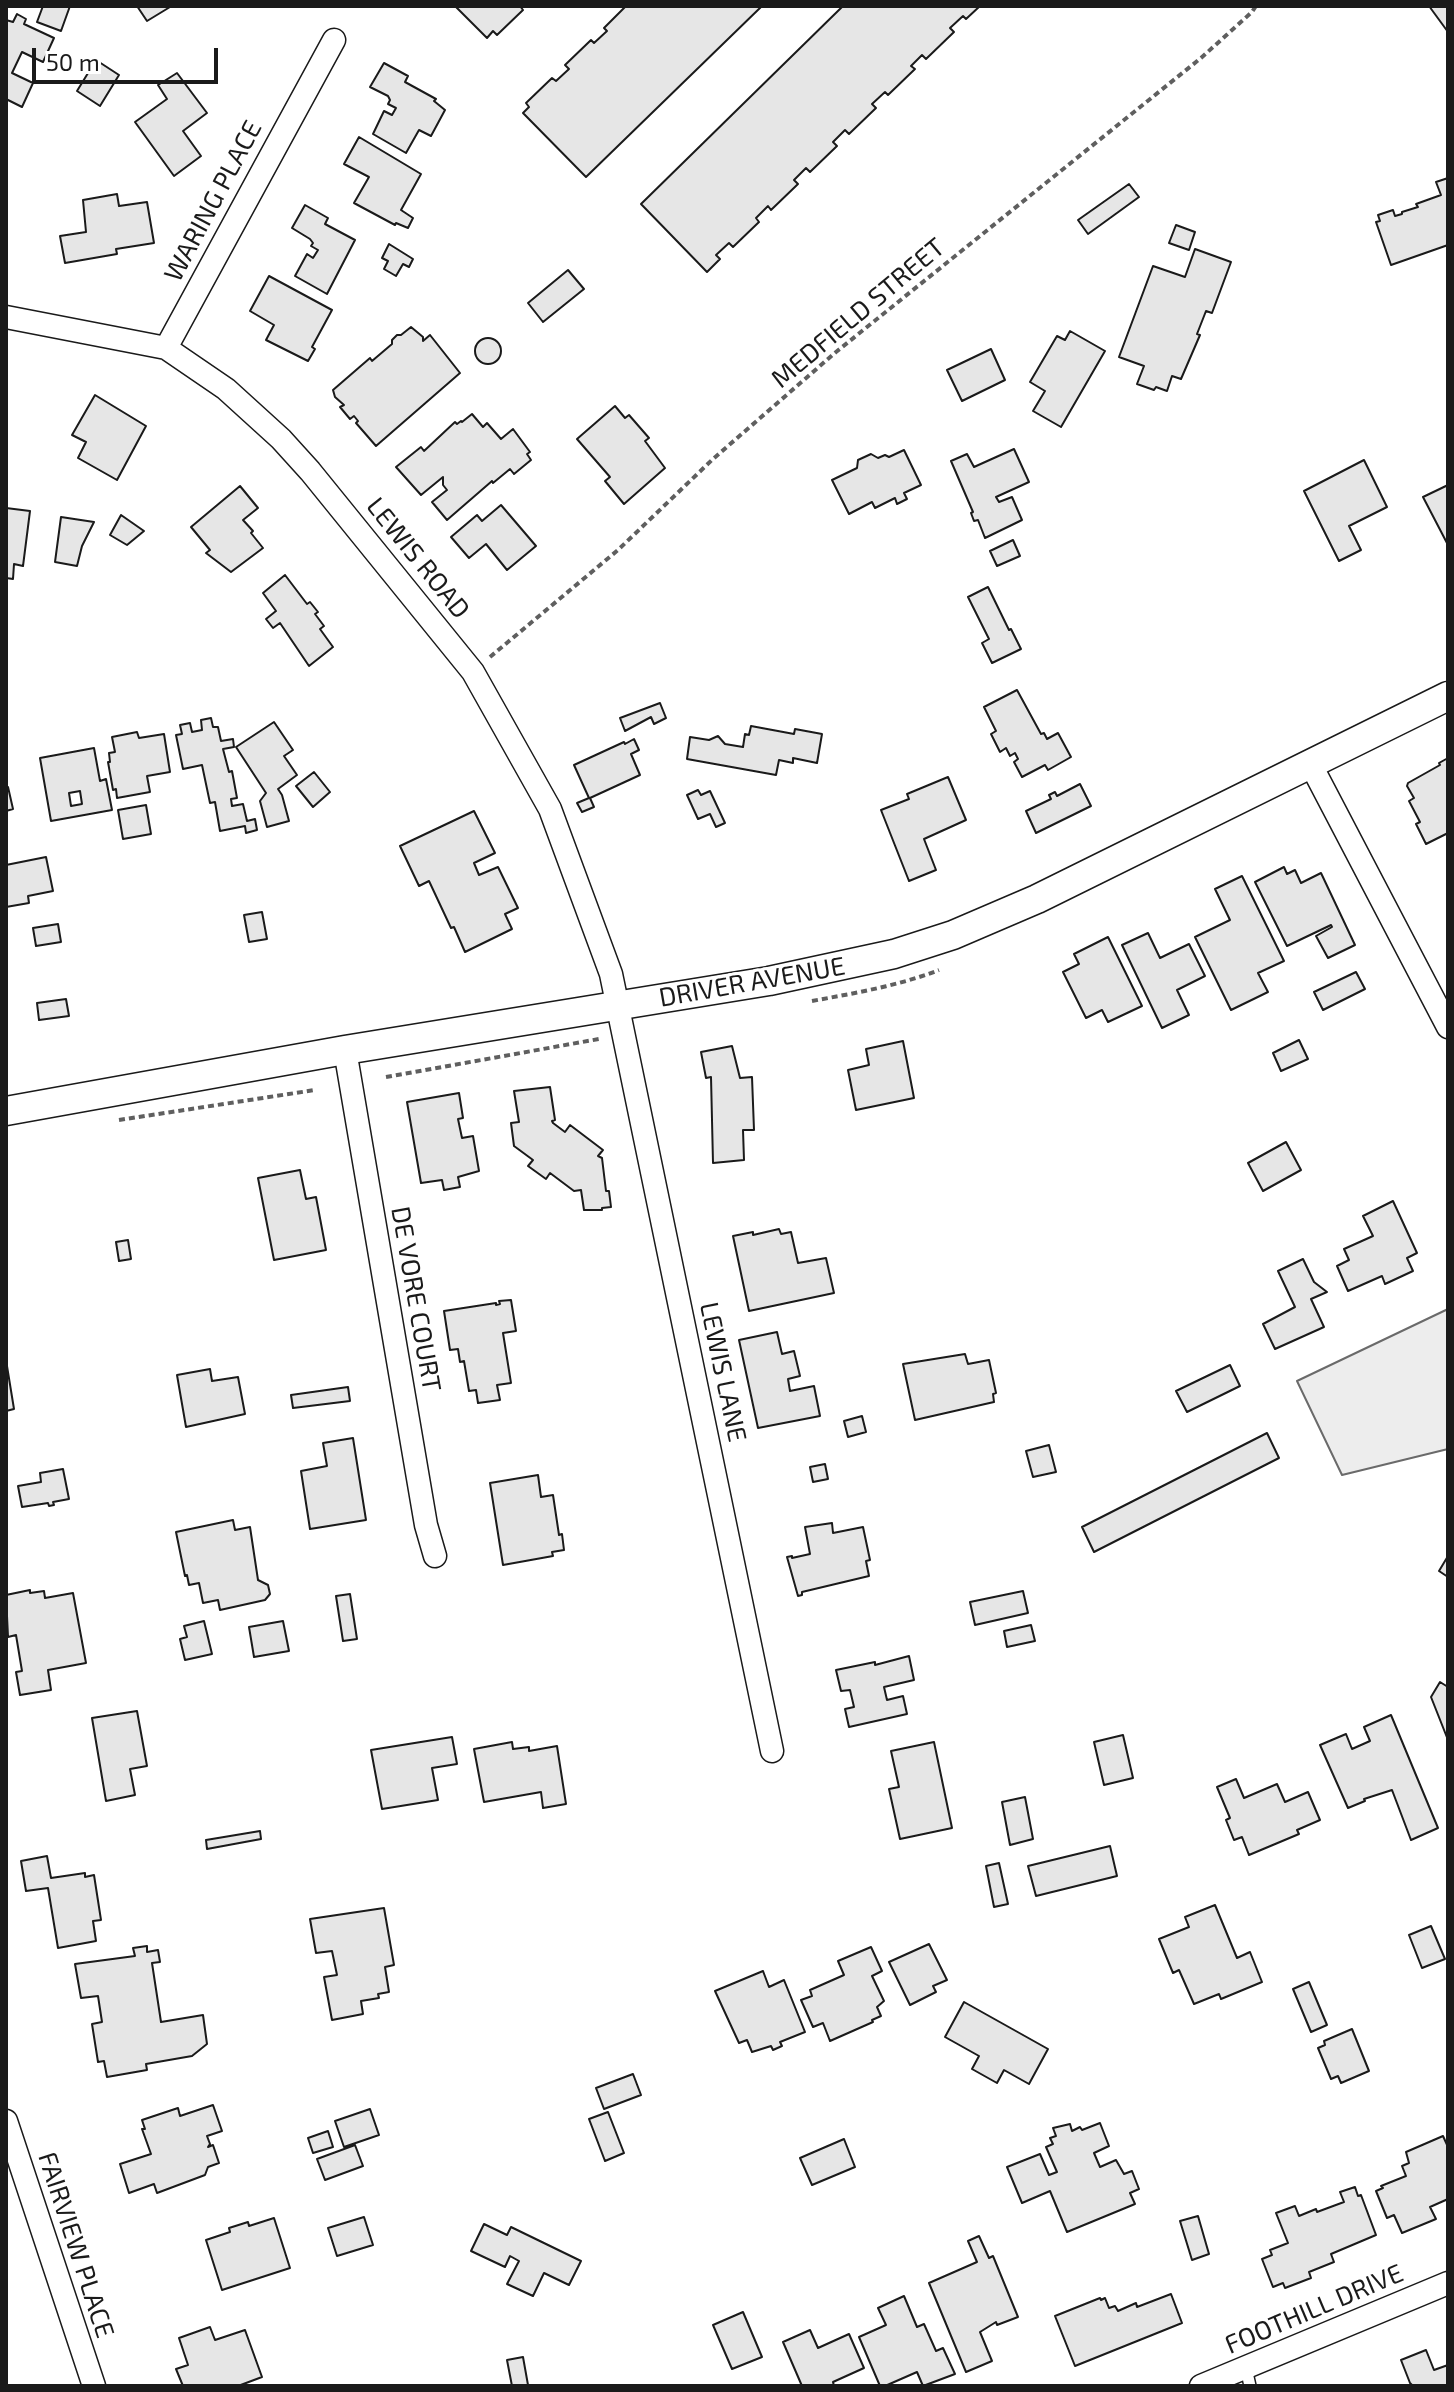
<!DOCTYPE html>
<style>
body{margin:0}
#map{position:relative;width:1454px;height:2392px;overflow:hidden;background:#fff;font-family:"Exo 2",sans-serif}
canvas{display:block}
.frame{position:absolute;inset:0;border:8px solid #1a1a1a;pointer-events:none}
.scale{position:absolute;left:32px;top:48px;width:186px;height:36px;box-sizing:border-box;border:4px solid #1a1a1a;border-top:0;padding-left:10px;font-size:24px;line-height:28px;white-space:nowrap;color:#1a1a1a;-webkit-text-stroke:6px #fff;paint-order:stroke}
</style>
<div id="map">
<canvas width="1454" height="2392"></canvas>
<div class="frame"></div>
<div class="scale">50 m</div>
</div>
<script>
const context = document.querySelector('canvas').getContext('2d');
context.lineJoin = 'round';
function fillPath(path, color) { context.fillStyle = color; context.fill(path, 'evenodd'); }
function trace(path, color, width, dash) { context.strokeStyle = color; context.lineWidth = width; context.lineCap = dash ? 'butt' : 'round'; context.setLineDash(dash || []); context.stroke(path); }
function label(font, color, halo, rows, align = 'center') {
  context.font = font + ' "Exo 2",sans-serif'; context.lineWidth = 6; context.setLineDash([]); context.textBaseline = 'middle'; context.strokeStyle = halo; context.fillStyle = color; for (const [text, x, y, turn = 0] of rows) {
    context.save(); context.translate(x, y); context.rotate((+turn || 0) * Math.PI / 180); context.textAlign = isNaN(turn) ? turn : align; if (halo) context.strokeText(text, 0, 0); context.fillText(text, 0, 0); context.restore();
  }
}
const parking = new Path2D(`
 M1448 1309V1449L1342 1475 1297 1381Z`);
const building = new Path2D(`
 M43 6H70L61 31 37 22Z
 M137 6H169L170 7 147 21Z
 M455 6H520L523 10 497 35 493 31 487 38Z
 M626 6H762L586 177 523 113 529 107 526 103 552 78 556 81 569 69 565 65 591 40 594 43 607 31 604 28Z
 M843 6H980L966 19 963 16 950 28 954 32 926 59 922 55 911 66 915 69 888 95 885 92 872 104 876 108 849 134 845 130 833 142 837 146 810 172 806 168 794 180 798 184 771 210 768 206 756 218 759 222 733 247 729 243 716 255 720 259 707 272 641 204Z
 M1429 6H1448V32Z
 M17 14 26 19 24 24 54 38 43 62 22 52 12 73 33 83 22 107 6 99V20L13 22Z
 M96 60 119 75 100 106 77 91Z
 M384 63 408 76 405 82 436 99 434 101 445 110 431 136 419 130 406 153 373 134 384 111 392 115 396 108 388 104 390 100 388 96 370 87Z
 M177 73 207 113 183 131 201 156 174 176 135 122 167 99 158 85Z
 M359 137 421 174 401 210 413 218 408 228 396 223 395 225 354 203 369 177 344 164Z
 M1448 178V245L1391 265 1376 222 1380 221 1378 215 1393 210 1395 216 1402 214V212L1418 207 1416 204 1441 195 1436 182Z
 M1129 184 1139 197 1088 234 1078 220Z
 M117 194 119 206 147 202 154 243 116 249 117 254 65 263 60 236 86 232 83 200Z
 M305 205 328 218 325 224 355 240 327 294 295 276 307 254 313 258 318 250 311 246 313 243 310 239 292 228Z
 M1176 225 1195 232 1189 250 1169 243Z
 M389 244 413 259 409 267 403 264 396 276 384 269 388 261 382 258Z
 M1195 249 1231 262 1212 313 1206 311 1197 334 1200 335 1181 379 1172 376 1167 391 1156 387 1154 390 1137 384 1144 366 1119 357 1153 266 1185 277Z
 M568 270 584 289 543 322 528 303Z
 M269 276 332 310 312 347 315 349 308 361 266 340 274 325 250 311Z
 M411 327 423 337V341L430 335 460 373 376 446 356 423 358 421 354 416 350 419 340 407 344 405 335 397 333 390 370 358 372 361 392 344V340L397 335H401Z
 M1070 331 1105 351 1061 427 1033 411 1045 391 1030 382 1057 336 1065 340Z
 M475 351a13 13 0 1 1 26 0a13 13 0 1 1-26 0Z
 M991 349 1005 380 962 401 947 370Z
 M95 395 146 426 117 480 78 458 86 442 72 435Z
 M615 406 625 418 629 415 649 438 645 441 665 468 624 504 605 481 610 477 577 439Z
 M472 414 483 427 487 423 501 439 513 429 530 452 527 454 531 460 514 474 510 469 493 483 492 481 447 520 432 502 447 490 443 485V477L421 495 396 467 421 447 424 451 455 422 457 424 461 421 462 422Z
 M1014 449 1029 482 996 497 999 502 1012 497 1022 520 985 538 978 520 974 521 971 513 973 512 951 461 967 454 974 467Z
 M904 450 921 485 904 493 907 499 897 504 895 498 875 508 872 502 849 514 832 480 857 468 858 460 871 454 878 458 885 455 889 457Z
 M1364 460 1387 507 1349 526 1361 550 1339 561 1304 491Z
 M1448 485V545L1423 497Z
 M240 486 258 508 243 520 253 531 251 533 263 548 231 572 206 553 210 550 191 527Z
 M501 505 536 546 507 570 486 544 469 558 451 537 477 515 482 521Z
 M6 508 30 511 23 566 14 564 13 579 6 578Z
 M121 515 144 531 127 545 110 535Z
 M61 517 94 522 82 546 77 566 55 562Z
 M1013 540 1020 556 997 566 990 551Z
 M285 575 307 604 310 602 318 612 315 614 324 626 320 629 333 647 309 666 280 623 273 628 266 619 276 611 263 593Z
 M988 587 1009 630 1011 629 1021 649 992 663 982 643 989 639 968 597Z
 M1017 690 1041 734 1044 733 1047 739 1058 733 1071 757 1048 770 1045 765 1022 777 1014 762 1018 759 1015 753 1010 756 1006 748 1000 752 991 734 996 731 984 707Z
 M660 703 666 718 654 724 651 717 625 731 620 718Z
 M211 718 213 727H218L221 741 233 739 234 747 223 749 229 772 232 771 237 798 231 799 232 806 243 804 247 821 255 819 257 830 246 833 245 826 220 831 215 802 210 803 202 765 183 769 176 735 182 734 180 725 190 723 192 732 202 730 201 720Z
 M274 722 293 750 284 756 297 775 278 789 282 795 289 821 267 827 260 801 266 793 236 747Z
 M751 726 794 734 795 729 822 734 817 763 793 758V763L779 760 776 775 687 759 690 737 709 740 718 736 725 744 743 747 745 734 749 735Z
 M137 732 139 738 164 734 170 772 147 776 150 792 117 798 116 789 113 790 108 762H110L109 753 115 752 112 737Z
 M634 739 639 750 631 754 640 775 590 798 594 807 582 812 577 803 589 798 574 765 624 742 625 744Z
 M94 748 100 781 106 779 112 810 51 821 40 758ZM80 791 82 804 71 806 69 793Z
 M1448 758V833L1426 844 1416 824 1420 822 1409 801 1414 798 1407 786 1408 783 1440 765 1439 763Z
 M314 772 330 792 313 807 296 786Z
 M948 777 966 820 924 839 936 870 909 881 881 810 909 799 907 794Z
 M1080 784 1091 806 1036 833 1026 811 1051 799 1049 795 1055 792 1057 796Z
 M6 787H8L13 809 6 811Z
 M698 790 701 795 710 791 725 823 716 827 710 814 698 819 687 795Z
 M146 805 151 834 123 839 118 810Z
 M474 811 495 853 474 863 479 875 498 867 518 908 505 914 512 929 465 952 454 927 451 928 429 881 419 886 400 846Z
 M46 857 53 891 28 896 29 903 6 907V865Z
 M1284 867 1287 874 1295 870 1301 883 1321 873 1355 945 1328 958 1316 936 1332 927 1331 925 1287 946 1255 882Z
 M1242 876 1284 961 1258 973 1268 992 1231 1010 1195 937 1230 920 1215 889Z
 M262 912 267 939 249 942 244 915Z
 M58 924 61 942 36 946 33 928Z
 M1148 933 1160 958 1189 944 1205 976 1177 990 1189 1015 1162 1028 1122 945Z
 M1108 937 1142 1006 1108 1022 1102 1010 1086 1018 1063 972 1079 964 1074 954Z
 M1356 972 1365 989 1323 1010 1314 992Z
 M66 999 69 1016 39 1020 37 1003Z
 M1299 1040 1308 1059 1281 1071 1273 1053Z
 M903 1041 914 1098 856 1110 848 1070 869 1065 866 1049Z
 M732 1046 740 1078 752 1077 754 1130H743L744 1160 713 1163 711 1077 706 1078 701 1052Z
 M550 1087 555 1120 552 1121 553 1123 565 1132 570 1125 603 1150 598 1156 602 1158 606 1191H609L611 1207 602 1208V1210H584L581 1190 574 1191 550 1173 546 1179 528 1166 533 1160 514 1146 511 1123 519 1122 514 1091Z
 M459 1093 463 1118 458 1119 462 1138 473 1136 479 1171 458 1177 460 1187 444 1190 442 1180 421 1183 407 1102Z
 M1286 1142 1301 1170 1263 1191 1248 1163Z
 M300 1170 306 1199 316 1197 326 1250 274 1260 258 1178Z
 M1393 1201 1417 1253 1407 1258 1413 1271 1385 1284 1382 1276 1348 1291 1337 1266 1349 1260 1344 1249 1373 1236 1363 1216Z
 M779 1229 781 1234 791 1232 798 1263 826 1258 834 1293 749 1311 733 1236 753 1232V1235Z
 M128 1240 131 1259 119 1261 116 1242Z
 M1303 1259 1314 1282 1327 1292 1311 1299 1324 1327 1275 1349 1263 1324 1295 1307 1278 1271Z
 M511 1300 516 1331 503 1333 511 1383 497 1385 500 1400 478 1403 476 1390 469 1391 464 1361 460 1362 458 1349 450 1350 444 1311 496 1303V1305L500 1304 499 1301Z
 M777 1332 782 1354 794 1351 800 1376 788 1379 790 1391 814 1386 820 1416 758 1428 739 1340Z
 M965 1354 968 1364 989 1360 996 1393 993 1394 994 1402 915 1420 903 1364Z
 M6 1360 14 1409 6 1411Z
 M1230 1365 1240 1386 1187 1412 1176 1391Z
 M210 1369 212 1381 238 1377 245 1414 186 1427 177 1375Z
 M348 1387 350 1401 293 1408 291 1395Z
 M862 1416 866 1432 848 1437 844 1421Z
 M1267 1433 1279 1458 1094 1552 1082 1527Z
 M353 1438 366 1520 310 1529 301 1471 327 1466 323 1443Z
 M1049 1445 1056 1472 1033 1477 1026 1451Z
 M825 1464 828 1479 813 1482 810 1467Z
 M63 1469 69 1499 53 1502 54 1505 49 1506 48 1503 22 1507 18 1486 41 1482 40 1473Z
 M538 1475 541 1497 553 1495 559 1535 562 1534 564 1550 552 1552 553 1556 503 1565 490 1483Z
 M233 1520 235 1530 250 1527 258 1580 268 1585 270 1594 265 1600 220 1610 218 1600 203 1603 199 1583 189 1585 187 1575 185 1576 176 1532Z
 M832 1523 833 1533 863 1527 870 1560 866 1561 869 1576 802 1592V1595L798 1596 787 1557 792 1556V1558L810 1554 805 1527Z
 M1448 1556V1577L1439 1571Z
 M30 1590V1593L44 1591 45 1598 73 1593 86 1663 48 1670 51 1690 20 1695 16 1672 22 1671 16 1635 8 1637 6 1595Z
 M1023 1591 1028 1613 975 1625 970 1602Z
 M350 1594 357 1639 343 1641 336 1596Z
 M204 1621 212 1654 185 1660 180 1639 187 1637 184 1626Z
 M283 1621 289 1651 254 1657 249 1627Z
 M1031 1625 1035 1641 1007 1647 1004 1631Z
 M909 1656 914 1680 884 1687 887 1700 903 1696 907 1714 849 1727 845 1709 854 1707 850 1690 841 1691 836 1670 875 1662V1665Z
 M1440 1682 1448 1687V1740L1431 1697Z
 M137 1711 147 1766 130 1769 135 1795 106 1801 92 1718Z
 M1391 1715 1438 1828 1411 1840 1392 1790 1364 1799 1365 1801 1348 1808 1320 1745 1346 1734 1352 1749 1370 1741 1364 1727Z
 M1123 1735 1133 1778 1104 1785 1094 1742Z
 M452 1737 457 1764 432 1768 438 1800 382 1809 371 1750Z
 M512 1742 513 1749 529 1747V1751L557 1746 566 1804 543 1808 541 1792 484 1802 474 1749Z
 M934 1742 952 1828 900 1839 889 1789 899 1787 891 1751Z
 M1236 1779 1244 1798 1277 1784 1285 1802 1308 1792 1320 1820 1297 1830 1299 1834 1249 1855 1242 1837 1234 1840 1226 1820 1230 1818 1217 1787Z
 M1025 1797 1033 1839 1010 1845 1002 1802Z
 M260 1831 261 1839 207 1849 206 1840Z
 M1110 1846 1117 1876 1036 1896 1028 1866Z
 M47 1856 51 1878 85 1873V1877L94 1875 101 1920 93 1921 96 1941 58 1948 48 1888 26 1891 21 1861Z
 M999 1863 1008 1904 994 1907 986 1866Z
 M1215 1905 1237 1958 1250 1952 1262 1982 1221 1999 1219 1994 1194 2004 1179 1970 1173 1973 1159 1939 1189 1927 1185 1917Z
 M384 1908 394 1965 385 1967 389 1992 378 1994 379 1998 361 2001 363 2014 332 2020 324 1977 337 1975 332 1951 316 1953 310 1919Z
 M1431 1926 1445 1959 1422 1968 1409 1935Z
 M929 1944 947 1980 933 1986 936 1992 910 2005 889 1962Z
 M147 1946V1952L158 1950 160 1962 152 1963 161 2022 203 2015 207 2044 192 2056 146 2064 147 2070 107 2077 104 2061 98 2062 92 2024 102 2022 98 1996 81 1998 75 1964 135 1956 133 1948Z
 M871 1947 882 1971 872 1976 884 2001 877 2007 881 2016 872 2020 873 2022 830 2041 823 2023 813 2027 801 2000 812 1996 810 1990 844 1975 838 1961Z
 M763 1971 769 1987 784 1980 805 2032 780 2042 782 2046 773 2050 771 2046 752 2052 747 2040 739 2043 715 1991Z
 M1309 1982 1327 2025 1311 2032 1293 1989Z
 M964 2002 1048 2049 1029 2084 1004 2070 997 2083 972 2069 979 2056 945 2037Z
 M1352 2029 1369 2071 1341 2083 1338 2076 1331 2079 1318 2048 1325 2045 1324 2041Z
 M633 2074 641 2095 604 2109 596 2088Z
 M213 2105 222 2131 207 2136 210 2144 208 2147 213 2145 219 2163 208 2167 205 2175 157 2193 154 2184 129 2193 120 2164 151 2154 142 2129H145L142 2120 178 2108 180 2116Z
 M370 2109 379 2135 344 2147 335 2121Z
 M608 2112 624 2153 605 2161 589 2119Z
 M1100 2123 1109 2146 1094 2153 1100 2167 1116 2160 1124 2174 1132 2171 1139 2189 1130 2193 1135 2204 1067 2232 1050 2191 1022 2203 1007 2167 1040 2154 1049 2175 1057 2172 1046 2147 1053 2144 1050 2138 1056 2136 1053 2128 1070 2124 1072 2131 1080 2127 1082 2130Z
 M328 2131 333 2147 313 2153 308 2138Z
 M1443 2136 1448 2147V2199L1430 2207 1436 2219 1402 2233 1394 2215 1387 2218 1376 2191 1383 2188 1381 2186 1406 2176 1402 2166 1409 2163 1406 2152Z
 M844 2139 855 2167 812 2185 800 2158Z
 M355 2145 363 2166 325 2180 317 2159Z
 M1355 2187 1358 2196 1361 2195 1376 2235 1331 2254 1334 2262 1309 2272 1311 2278 1285 2288 1283 2283 1273 2287 1262 2259 1272 2255 1270 2250 1288 2243 1276 2213 1295 2206 1299 2216 1316 2209 1317 2212 1344 2202 1340 2192Z
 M1198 2216 1209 2254 1192 2260 1180 2221Z
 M364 2217 373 2245 337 2256 328 2228Z
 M274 2218 290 2268 222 2290 206 2240 230 2232 229 2228 248 2222 249 2226Z
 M484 2224 507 2235 511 2227 581 2261 569 2285 544 2273 533 2296 507 2284 519 2261 510 2256 505 2267 471 2251Z
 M979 2236 989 2258 993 2256 1018 2317 997 2325 996 2322 980 2332 992 2361 966 2372 929 2283 977 2262 968 2241Z
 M1171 2294 1182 2323 1075 2366 1055 2316 1100 2298 1101 2300 1105 2298 1109 2308 1115 2306 1118 2311 1136 2303 1137 2307Z
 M904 2296 917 2327 924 2324 936 2351 943 2348 955 2374 923 2386 917 2372 885 2386H880L859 2337 886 2325 878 2308Z
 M743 2312 762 2357 732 2369 713 2325Z
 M210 2327 215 2340 245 2330 262 2377 238 2386H183L176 2369 188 2365 179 2338Z
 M810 2330 818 2348 849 2334 864 2368 833 2382 834 2386H802L783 2342Z
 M1426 2350 1434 2370 1448 2365V2386H1413L1410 2383 1401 2360Z
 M523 2357 528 2385 512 2386 507 2360Z`);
const path = new Path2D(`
 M490 657 618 550 713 459 836 352 1201 58 1252 12 1256 6
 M812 1001C855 993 898 986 939 970
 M386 1077 599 1039
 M119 1120 315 1090`);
const service = new Path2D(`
 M1246 2368 1250 2386`);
const minor = new Path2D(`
 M6 317 166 348 226 389 281 439 310 471 473 672 550 809 611 974 772 1751
 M166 348 334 40
 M1311 765 1448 1027
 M345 1050 426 1525 435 1556
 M6 2121 94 2386
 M1201 2386 1448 2283`);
const tertiary = new Path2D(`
 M6 1111 345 1050 769 981 894 954 953 935 1037 899 1448 696`);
const streetNames = [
 ["WARING PLACE",213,201,-62],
 ["MEDFIELD STREET",858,313,-40],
 ["LEWIS ROAD",418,558,51],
 ["DRIVER AVENUE",752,982,-10],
 ["DE VORE COURT",416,1299,80],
 ["LEWIS LANE",723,1372,78],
 ["FAIRVIEW PLACE",76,2245,72],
 ["FOOTHILL DRIVE",1314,2309,-23]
];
fillPath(parking, '#ededed');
trace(parking, '#6a6a6a', 2);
fillPath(building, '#e6e6e6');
trace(building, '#1a1a1a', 2);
trace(service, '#1a1a1a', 14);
trace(minor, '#1a1a1a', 25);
trace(tertiary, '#1a1a1a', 31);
trace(path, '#5f5f5f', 4, [6, 4]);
trace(service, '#fff', 11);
trace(minor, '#fff', 22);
trace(tertiary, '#fff', 28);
label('26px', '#1a1a1a', '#fff', streetNames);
</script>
